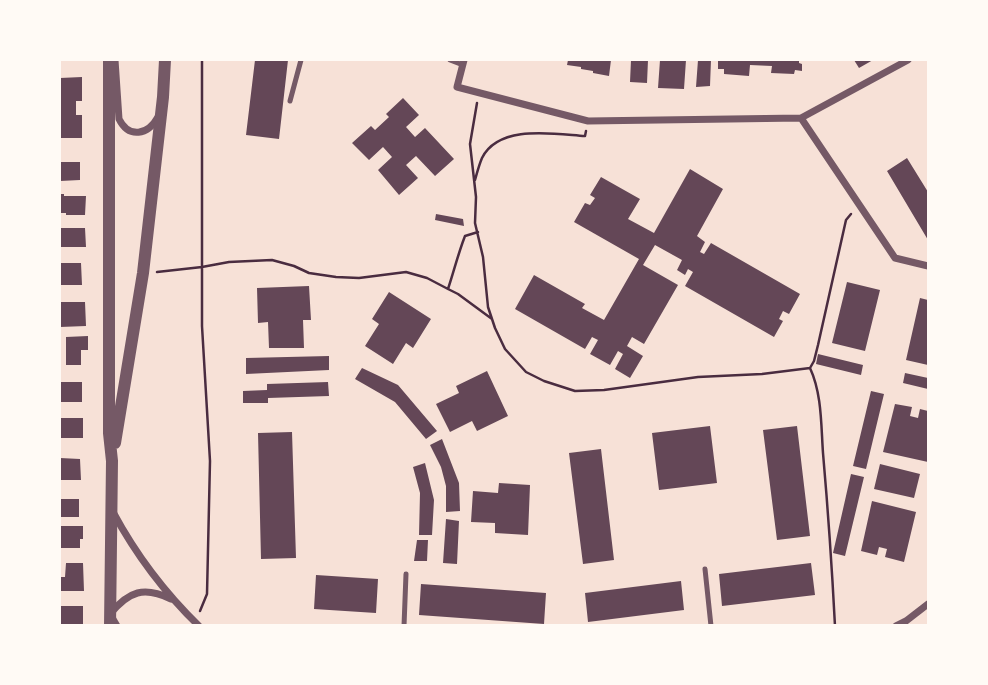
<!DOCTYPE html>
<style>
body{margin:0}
#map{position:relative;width:988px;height:685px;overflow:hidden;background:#f7e1d7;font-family:Bitter,serif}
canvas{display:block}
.frame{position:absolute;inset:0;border:61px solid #fffaf5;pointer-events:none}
</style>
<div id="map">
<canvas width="988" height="685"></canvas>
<div class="frame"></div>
</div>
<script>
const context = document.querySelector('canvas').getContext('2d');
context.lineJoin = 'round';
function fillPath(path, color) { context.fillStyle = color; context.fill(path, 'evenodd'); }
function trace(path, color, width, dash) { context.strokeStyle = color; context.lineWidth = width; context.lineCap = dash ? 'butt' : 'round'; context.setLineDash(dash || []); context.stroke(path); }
const building = new Path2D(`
 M255 60H288L279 139 246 135Z
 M568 60H611L609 76 593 73V71L581 69V67L567 65Z
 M631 60H648L647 83 630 82Z
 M660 60H686L684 89 658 88Z
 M698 60H711L710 86 696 87Z
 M718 60H799V63L802 64V71L795 70 794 74 771 73 772 66 750 65 749 76 724 74V69H718Z
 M854 60H873L859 68Z
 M82 77V101H76V115H82V138H60V78Z
 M403 98 419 115 406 127 415 137 425 128 454 159 435 176 416 156 406 165 418 178 399 195 378 170 392 157 383 147 369 160 352 143 371 126 375 130 389 117 386 114Z
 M907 158 928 192V240L887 171Z
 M60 162H80V180L60 181Z
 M690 169 723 189 697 236 705 242 700 252 704 254 711 243 800 294 789 314 783 311 779 319 783 321 774 337 685 286 693 272 688 269 685 275 677 270 682 260 655 245 643 265 678 285 644 344 632 337 627 346 643 356 630 378 615 369 623 354 618 351 610 365 590 354 598 340 592 337 585 349 515 309 534 275 585 304 582 308 604 320 639 259 574 222 585 203 590 205 595 198 590 195 601 177 640 199 628 219 654 233Z
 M60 194H64V196H86L85 215H66V213H60Z
 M436 214 463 219 464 226 435 220Z
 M60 228H85L86 247H60Z
 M60 263H81L82 285H60Z
 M847 282 880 290 865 351 832 343Z
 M309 286 311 320H303L304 348H269L268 322 258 323 257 288Z
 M389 292 431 319 413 348 406 343 393 364 365 346 379 324 372 319Z
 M920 298 928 300V365L906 360Z
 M60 302H85L86 326 60 327Z
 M88 336V350H81V365H66V337Z
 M818 354 863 365 861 375 816 364Z
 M329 356V370L246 374V358Z
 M362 368 398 385 437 431 426 439 395 402 355 379Z
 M487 371 508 416 477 431 472 421 450 432 436 404 459 393 456 386Z
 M905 373 928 378V389L903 383Z
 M60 382H82V402H60Z
 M328 382 329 396 268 398V403H243V391L267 390V384Z
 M871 391 884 394 866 469 853 466Z
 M895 404 912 407 910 416 918 418 920 409 928 411V462L883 452Z
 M60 418H83V438H60Z
 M710 426 717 483 659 490 652 433Z
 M797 426 810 536 777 540 763 430Z
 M292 432 296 558 261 559 258 433Z
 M442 439 459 483 460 511 446 512V486L441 467 430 445Z
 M601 449 614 560 583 564 569 453Z
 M60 458 80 459 81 480H60Z
 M425 463 434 500 432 535H419L420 493 413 467Z
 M880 464 920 474 914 498 874 489Z
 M851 474 864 477 845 556 833 553Z
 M499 483 530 485 528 535 495 533V523L471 522 473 491 498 493Z
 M60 499H79V517H61Z
 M872 501 916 512 904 562 885 557 887 549 879 547 877 555 861 551Z
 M446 519 459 521 457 564 443 563Z
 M60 526H83V539H80V548H60Z
 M417 540H428L427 561H414Z
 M66 563H83L84 591H60V577H65Z
 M811 563 815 595 722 606 719 574Z
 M316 575 378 579 376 613 314 609Z
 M681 581 684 610 588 622 585 593Z
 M421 584 546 593 544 624 419 615Z
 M60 606H83V626H60Z`);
const path = new Path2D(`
 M477 103 470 144 476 197 475 223 483 257 488 307 495 328 505 349 526 372 544 381 575 391 604 390 698 377 762 374 810 368 814 361 818 345 846 220 851 214
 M475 180C477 173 479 165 482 158 499 124 554 134 585 136L586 131
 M478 232 465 236C458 254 454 271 448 289L458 294 492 319
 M157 272 202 267 229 262 272 260 294 266 309 273 336 277 359 278 406 272 427 278 448 289
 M810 368C822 394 821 425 823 453 828 510 832 568 835 626
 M200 611 207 594 210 461 202 326V60`);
const service = new Path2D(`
 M450 60 463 65
 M290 101 301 60
 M705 569 711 626
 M404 626 406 574`);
const minor = new Path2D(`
 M115 60 119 119C129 139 148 135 158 117
 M464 60 457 87 588 121 801 118 908 60
 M801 118 895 258 928 266
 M113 512C135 553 165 593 199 626
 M117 626 110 614C129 591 144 586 171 599
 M896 626 906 621 928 604`);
const tertiary = new Path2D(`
 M109 60V433L112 461 110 626
 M115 443 143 273 163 97 165 60`);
fillPath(building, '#644757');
trace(path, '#4a2c40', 2.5);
trace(service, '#755966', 5);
trace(minor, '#755966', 7);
trace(tertiary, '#755966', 12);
</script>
